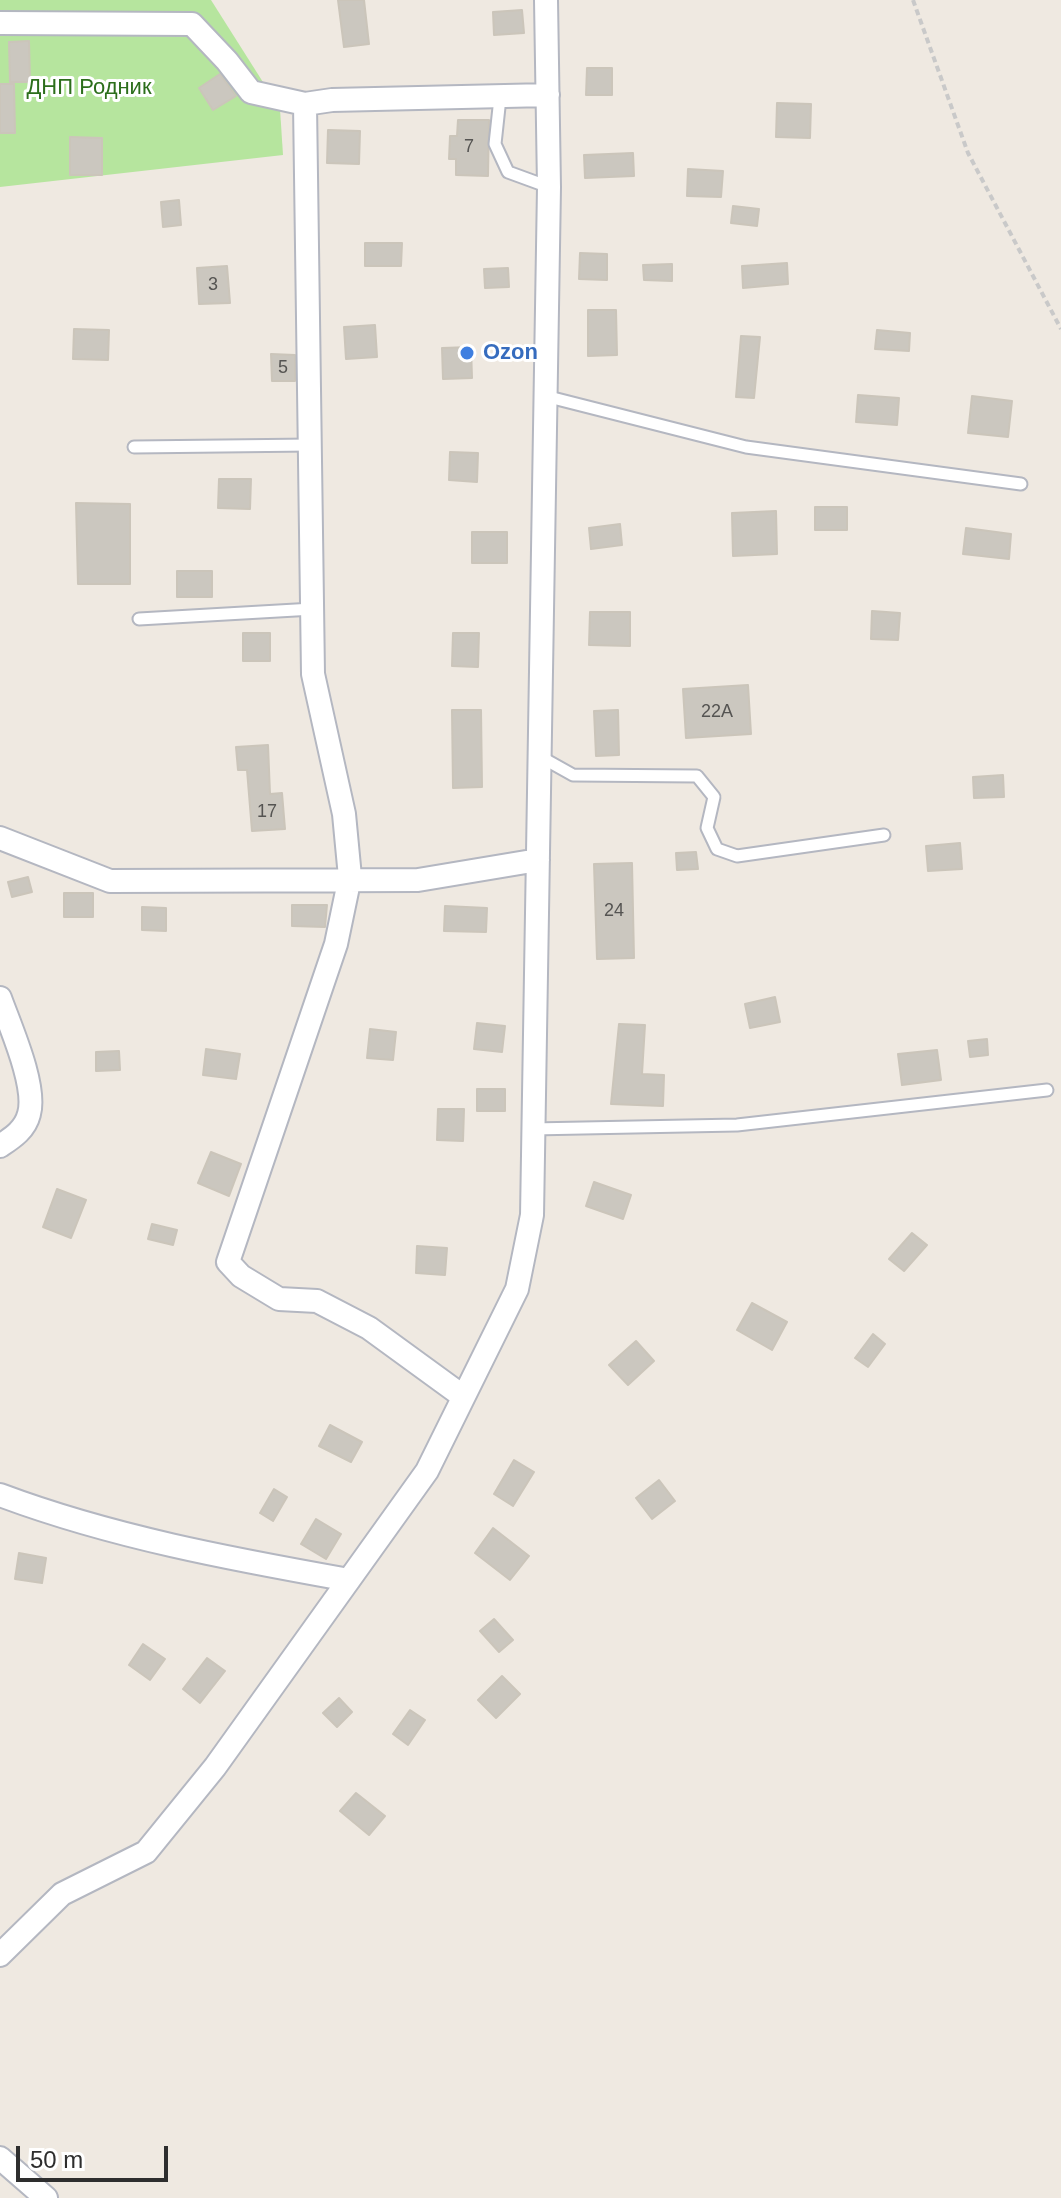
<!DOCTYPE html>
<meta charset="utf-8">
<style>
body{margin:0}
#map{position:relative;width:1061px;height:2198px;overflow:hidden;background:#efe9e1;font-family:Arial,sans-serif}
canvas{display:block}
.scale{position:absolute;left:16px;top:2146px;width:152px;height:36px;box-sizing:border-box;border:4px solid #2e2e2e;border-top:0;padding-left:10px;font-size:24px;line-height:28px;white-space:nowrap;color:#2e2e2e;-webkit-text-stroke:6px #fff;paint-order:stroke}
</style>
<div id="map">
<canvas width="1061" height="2198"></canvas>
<div class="scale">50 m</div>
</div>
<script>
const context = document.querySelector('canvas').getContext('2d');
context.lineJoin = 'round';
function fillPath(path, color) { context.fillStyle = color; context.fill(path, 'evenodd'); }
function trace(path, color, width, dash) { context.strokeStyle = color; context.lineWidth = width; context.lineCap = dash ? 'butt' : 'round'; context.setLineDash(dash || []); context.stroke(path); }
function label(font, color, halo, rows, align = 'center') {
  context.font = font + ' Arial,sans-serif'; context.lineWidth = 6; context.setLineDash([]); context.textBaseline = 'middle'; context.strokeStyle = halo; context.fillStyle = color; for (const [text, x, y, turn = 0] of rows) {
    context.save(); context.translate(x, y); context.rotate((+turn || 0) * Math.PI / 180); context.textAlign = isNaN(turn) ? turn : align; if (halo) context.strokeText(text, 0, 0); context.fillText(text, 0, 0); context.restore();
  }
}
const green = new Path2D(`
 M0 0H211L280 109 283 155 0 187Z`);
const building = new Path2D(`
 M338 0H364L369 44 344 47Z
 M522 10 524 33 494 35 493 12Z
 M29 41 30 82H10L9 42Z
 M587 68H612V95H586Z
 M220 74 236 96 213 110 199 88Z
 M0 84H14L15 133H0Z
 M777 103 811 104 810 138 776 137Z
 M458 120H489L488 176 456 175V159H449L450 136H457Z
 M328 130 360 131 359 164 327 163Z
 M70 137 102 138V175H70Z
 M633 153 634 176 585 178 584 155Z
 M688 169 723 171 721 197 687 196Z
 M179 200 181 225 163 227 161 202Z
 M733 206 759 209 757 226 731 223Z
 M365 243H402L401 266H365Z
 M580 253 607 254V280L579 279Z
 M787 263 788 284 743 288 742 266Z
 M672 264V281L644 280 643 265Z
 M227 266 230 303 199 304 197 268Z
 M508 268 509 287 485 288 484 269Z
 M588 310H616L617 355 588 356Z
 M375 325 377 357 346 359 344 327Z
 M74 329 109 330 108 360 73 359Z
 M877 330 910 333 909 351 875 349Z
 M741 336 760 337 754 398 736 397Z
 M471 347 472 378 443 379 442 348Z
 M271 354 295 355V381H272Z
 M858 395 899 398 897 425 856 422Z
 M972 396 1012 401 1008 437 968 433Z
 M450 452 478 453 477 482 449 480Z
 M219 479H251L250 509 218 508Z
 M76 503 130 504V584H78Z
 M815 507H847V530H815Z
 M776 511 777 554 733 556 732 513Z
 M620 524 622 545 591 549 589 528Z
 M966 528 1011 534 1009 559 963 554Z
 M472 532H507V563H472Z
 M177 571H212V597H177Z
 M872 611 900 613 898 640 871 639Z
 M590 612H630V646L589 645Z
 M243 633H270V661H243Z
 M453 633H479L478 667 452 666Z
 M748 685 751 734 686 738 683 689Z
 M452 710H481L482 787 453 788Z
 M618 710 619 755 596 756 594 711Z
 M268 745 270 794 282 793 285 829 252 831 247 770H238L236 747Z
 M1003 775 1004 797 974 798 973 777Z
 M960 843 962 869 928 871 926 846Z
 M696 852 698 869 677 870 676 853Z
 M632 863 634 958 597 959 594 864Z
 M28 877 32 892 12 897 8 882Z
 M64 893H93V917H64Z
 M292 905H327L325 927 292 926Z
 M445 906 487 908 486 932 444 931Z
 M142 907 166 908V931L142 930Z
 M775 997 780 1022 750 1028 745 1004Z
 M477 1023 505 1026 502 1052 474 1049Z
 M619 1024 645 1025 642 1074 664 1075 663 1106 611 1104Z
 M370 1029 396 1032 393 1060 367 1058Z
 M987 1039 988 1055 970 1057 968 1041Z
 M206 1049 240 1054 236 1079 203 1075Z
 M937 1050 941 1080 902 1085 898 1054Z
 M119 1051 120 1070 96 1071V1052Z
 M477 1089H505V1111H477Z
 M438 1109H464L463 1141 437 1140Z
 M211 1152 241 1164 229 1196 198 1183Z
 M594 1182 631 1195 623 1219 586 1206Z
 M57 1189 86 1200 71 1238 43 1227Z
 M152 1224 177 1230 173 1245 148 1239Z
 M912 1233 927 1245 904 1271 889 1259Z
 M417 1246 447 1248 445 1275 416 1273Z
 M752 1303 787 1322 772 1350 737 1330Z
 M873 1334 885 1344 868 1367 855 1358Z
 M636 1341 654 1361 628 1385 609 1365Z
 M330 1425 362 1442 351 1462 319 1446Z
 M514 1460 534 1472 513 1506 494 1494Z
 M659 1480 675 1501 652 1519 636 1498Z
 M274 1489 287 1497 273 1521 260 1513Z
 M316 1519 341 1534 326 1559 301 1544Z
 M493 1528 529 1556 510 1580 475 1553Z
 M19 1553 46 1558 42 1583 15 1579Z
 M494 1619 513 1640 499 1652 480 1631Z
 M143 1644 165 1659 150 1680 129 1665Z
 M207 1658 225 1671 200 1703 183 1689Z
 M502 1676 520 1694 496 1718 478 1700Z
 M339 1698 352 1712 337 1727 323 1713Z
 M410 1710 425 1720 408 1745 393 1734Z
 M356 1793 385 1816 369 1835 340 1811Z`);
const path = new Path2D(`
 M913 0 968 153 1061 329`);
const service = new Path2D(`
 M500 98 495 144 508 172 549 187
 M545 396 746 447 1021 484
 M134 447 311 445
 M139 619 313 609
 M539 756 573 775 697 776 714 797 707 828 717 849 737 856 884 835
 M532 1129 737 1125 1047 1090`);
const minor = new Path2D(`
 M0 23 192 24 227 61 251 92 305 104
 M0 838 110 881 418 880 538 860
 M0 998C10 1026 37 1086 29 1114 25 1130 12 1138 0 1146
 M461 1395 369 1328 317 1301 279 1299 241 1276 228 1262 336 944 350 877 344 814 313 674 305 104 332 100 548 95
 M0 1495C112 1537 231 1559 349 1580
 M0 1955 62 1894 146 1852 215 1767 427 1471 517 1289 532 1215 549 187 546 0
 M0 2158 46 2198`);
const markers = [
 [467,353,8,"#3f7fe0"]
];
const numberNames = [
 ["7",469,147],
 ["3",213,285],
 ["5",283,368],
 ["22А",717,712],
 ["17",267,812],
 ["24",614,911]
];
const parkNames = [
 ["ДНП Родник",89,88]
];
const shopNames = [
 ["Ozon",483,353]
];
fillPath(green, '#b6e59e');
fillPath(building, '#cbc7bf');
trace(building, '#cbc5ba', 2);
trace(service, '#b4b7c1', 15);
trace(minor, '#b4b7c1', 26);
trace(path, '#c9c9c9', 4, [6, 4]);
trace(service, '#fff', 11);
trace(minor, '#fff', 22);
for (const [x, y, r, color] of markers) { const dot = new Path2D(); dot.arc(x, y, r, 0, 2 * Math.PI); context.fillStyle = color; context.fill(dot); trace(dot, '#fff', 3); }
label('18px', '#555452', null, numberNames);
label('22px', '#2c6e1b', '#fff', parkNames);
label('bold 22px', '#366cbe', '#fff', shopNames, 'left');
</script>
